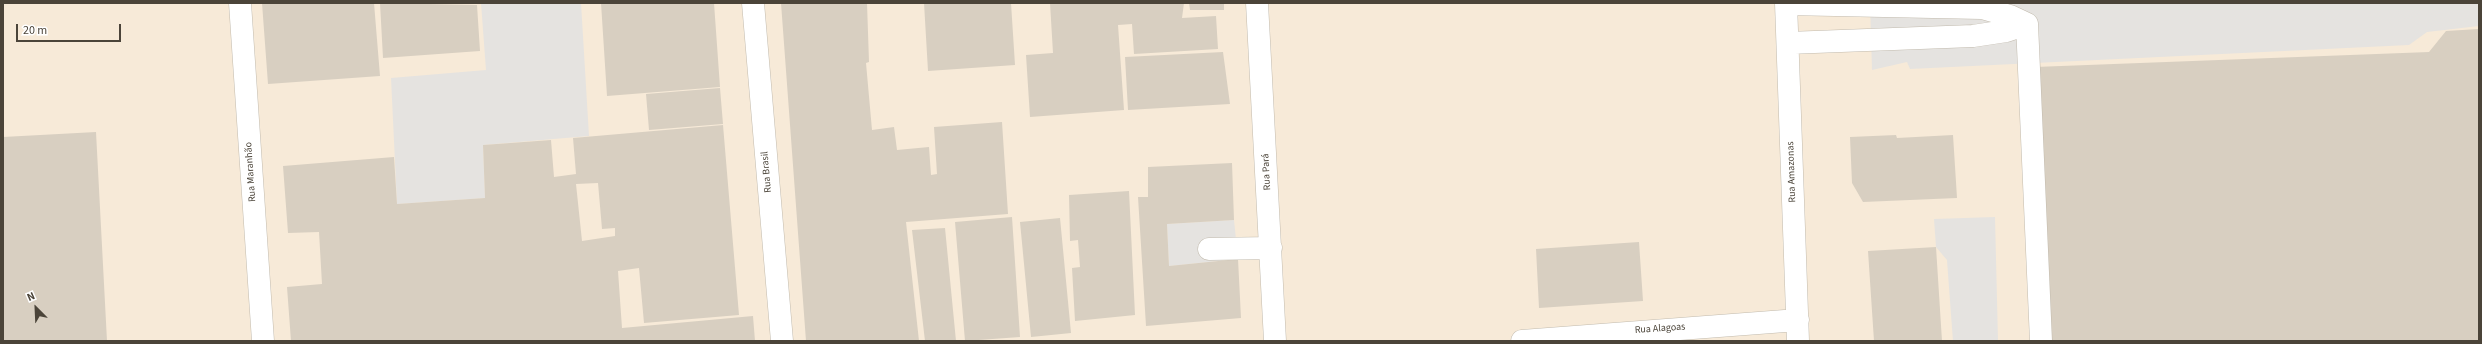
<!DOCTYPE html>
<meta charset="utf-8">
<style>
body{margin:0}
#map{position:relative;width:2482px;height:344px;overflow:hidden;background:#f6f3ec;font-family:"Source Sans 3",sans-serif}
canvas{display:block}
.frame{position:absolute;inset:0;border:4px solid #4b4439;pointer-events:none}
.north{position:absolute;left:16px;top:288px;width:40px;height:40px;-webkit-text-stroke:3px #fff;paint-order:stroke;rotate:336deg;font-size:11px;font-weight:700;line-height:16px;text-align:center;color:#4b4439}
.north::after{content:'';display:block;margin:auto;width:14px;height:18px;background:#4b4439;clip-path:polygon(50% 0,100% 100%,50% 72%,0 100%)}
.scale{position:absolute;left:16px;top:24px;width:105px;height:18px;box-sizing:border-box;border:2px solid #4b4439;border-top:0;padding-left:5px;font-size:12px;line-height:14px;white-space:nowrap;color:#4b4439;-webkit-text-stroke:3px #fff;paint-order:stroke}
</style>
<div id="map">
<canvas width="2482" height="344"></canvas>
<div class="frame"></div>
<div class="north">N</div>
<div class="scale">20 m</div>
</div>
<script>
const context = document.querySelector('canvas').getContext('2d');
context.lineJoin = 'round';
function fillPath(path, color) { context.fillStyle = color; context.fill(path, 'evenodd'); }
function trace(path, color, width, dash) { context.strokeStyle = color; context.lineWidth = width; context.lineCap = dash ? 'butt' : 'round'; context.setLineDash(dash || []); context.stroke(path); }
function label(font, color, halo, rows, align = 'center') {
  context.font = font + ' "Source Sans 3",sans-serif'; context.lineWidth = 4; context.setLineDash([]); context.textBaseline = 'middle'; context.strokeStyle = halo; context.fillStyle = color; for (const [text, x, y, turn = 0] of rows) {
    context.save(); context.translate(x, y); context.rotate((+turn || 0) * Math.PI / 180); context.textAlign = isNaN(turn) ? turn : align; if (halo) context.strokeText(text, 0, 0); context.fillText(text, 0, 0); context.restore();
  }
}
const commercial = new Path2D(`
 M3 3H2479V341H3Z`);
const parking = new Path2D(`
 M481 3H581L589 136 483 145 485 198 397 204 391 78 486 70Z
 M1870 3H2479V26L2427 32 2409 45 1910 69 1907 62 1872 70Z
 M1995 217 1998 341H1953L1947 260 1936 247 1934 219Z
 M1234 220 1238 259 1169 266 1167 224Z`);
const building = new Path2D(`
 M262 3H374L380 76 268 84Z
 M380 3 477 5 480 51 383 58Z
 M601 3H714L720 87 607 96Z
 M781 3H867L869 62 866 63 872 130 894 127 897 150 929 147 931 175 937 174 934 127 1002 122 1008 214 906 222 919 341H806Z
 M924 3H1011L1015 65 928 71Z
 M1050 3H1184L1182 18 1216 16 1218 49 1134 54 1132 24 1118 25 1124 110 1030 117 1026 55 1053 53Z
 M1189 3H1224V10H1190Z
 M2479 29V341H2048L2035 67 2429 52 2446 31Z
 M1223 52 1230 104 1128 110 1125 57Z
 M720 88 723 124 649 130 646 94Z
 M723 125 739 315 644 323 639 268 618 271 622 328 753 316 755 341H291L287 287 322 284 319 232 288 233 283 166 394 157 397 204 485 198 483 145 551 140 554 177 576 174 573 138ZM598 183 602 229 615 228V236L582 241 576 184Z
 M96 132 107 341H3V137Z
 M1896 135 1897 138 1953 135 1957 198 1863 202 1852 183 1850 137Z
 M1232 163 1234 220 1167 224 1169 266 1238 259 1241 318 1146 326 1138 197H1148V167Z
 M1129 191 1135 315 1075 321 1072 268 1080 267 1078 240 1070 241 1069 195Z
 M1012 217 1020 337 965 341 955 222Z
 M1060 218 1071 333 1031 337 1020 222Z
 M945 228 956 341H925L912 230Z
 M1639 242 1643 301 1539 308 1536 249Z
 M1936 247 1942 341H1874L1868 251Z`);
const minor = new Path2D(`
 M240 3 263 341
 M753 3 782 341
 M1257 3 1275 341
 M1786 3 1798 341
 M1786 4 1982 8 2010 16 2027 24
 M2027 24 2041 341
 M1788 43 1973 36 2006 31 2027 24
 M1209 249 1271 248
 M1522 341 1798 320`);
const streetNames = [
 ["Rua Maranhão",251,172,-94],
 ["Rua Brasil",767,172,-95],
 ["Rua Pará",1267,172,-93],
 ["Rua Amazonas",1792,172,-92],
 ["Rua Alagoas",1660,329,-4]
];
fillPath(commercial, '#f7ead8');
fillPath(parking, '#e5e3e0');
fillPath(building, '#d8cfc1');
trace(minor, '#c2bbae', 23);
trace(minor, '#fff', 22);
label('10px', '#4b4439', '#fff', streetNames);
</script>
